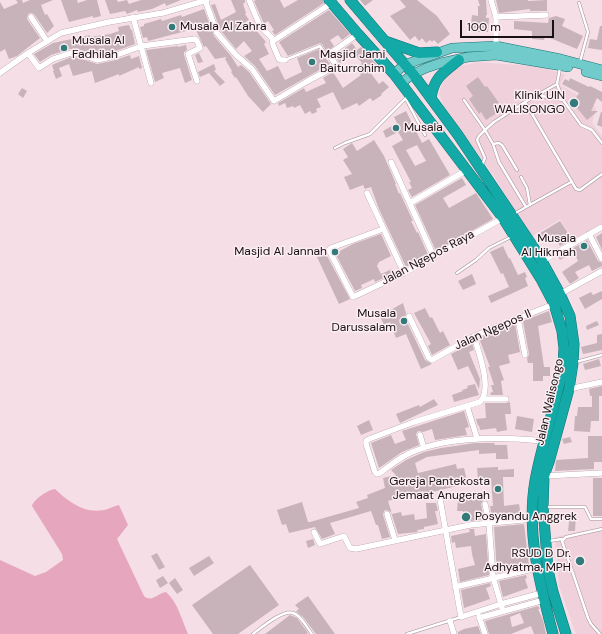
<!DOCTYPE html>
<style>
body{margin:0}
#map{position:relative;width:602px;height:634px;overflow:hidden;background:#f5dee6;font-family:"DM Sans",sans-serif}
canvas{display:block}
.scale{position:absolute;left:460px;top:20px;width:94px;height:18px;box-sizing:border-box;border:2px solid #181013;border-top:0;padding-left:5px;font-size:12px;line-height:14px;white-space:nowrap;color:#181013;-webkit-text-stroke:3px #fceef3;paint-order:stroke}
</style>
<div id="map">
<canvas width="602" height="634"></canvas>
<div class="scale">100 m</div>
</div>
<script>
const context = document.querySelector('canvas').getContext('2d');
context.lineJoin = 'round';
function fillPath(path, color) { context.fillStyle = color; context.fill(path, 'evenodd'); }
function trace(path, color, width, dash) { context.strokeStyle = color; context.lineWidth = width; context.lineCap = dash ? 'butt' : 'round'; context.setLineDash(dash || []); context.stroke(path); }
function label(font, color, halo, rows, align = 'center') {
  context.font = font + ' "DM Sans",sans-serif'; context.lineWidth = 3; context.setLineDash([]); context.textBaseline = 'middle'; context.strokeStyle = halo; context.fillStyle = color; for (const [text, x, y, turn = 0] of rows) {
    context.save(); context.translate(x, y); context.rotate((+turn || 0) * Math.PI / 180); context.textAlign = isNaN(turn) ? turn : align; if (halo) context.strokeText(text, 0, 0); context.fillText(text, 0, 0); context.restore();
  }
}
const built = new Path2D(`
 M480 62 542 67 565 75 560 85 585 99 592 103 596 109 592 123 602 136V225L573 240 560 219 531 237 493 175 444 106 439 94 442 84 449 73 460 66Z
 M602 527V634H576L559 586 555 537Z`);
const green = new Path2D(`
 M55 489C69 502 84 514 104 510 109 509 114 506 119 505L128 525 117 539 144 596C152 603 158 593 166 592 178 602 182 621 188 634H0V560L35 576 46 572 63 560 62 554 32 506C34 499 48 490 55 489Z`);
const building = new Path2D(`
 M16 0H22L23 3 30 0H53L41 5 45 15 47 14 54 26 47 33 34 14 31 13 28 14 27 19 40 38 17 56 9 59 5 49 0 52V2L4 9 18 3Z
 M61 0H77L78 3 87 0H97L101 16 93 18V16L69 22Z
 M105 0H117L118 2 127 0 129 4 141 0H181L166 6 165 3 152 9 138 12 137 10 127 14 125 11 110 14Z
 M231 0H245V2L243 4 246 13 245 14 249 20 245 22 252 31 255 29 266 42 264 44 269 54 259 59 267 71 278 66 285 80 302 72 297 58 319 49 330 64 275 95 255 66 244 56 252 51 244 41 236 49 221 31 211 5 215 4 221 20 236 12Z
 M256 0H280L284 8 298 0H323L324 3 275 35 272 31 274 30 268 21 264 24 254 1Z
 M360 0H373L365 6Z
 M400 0H417L437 16 450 34 438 44 434 40 432 42 430 40 426 43 422 38 419 41 415 36 410 40 390 16 406 7Z
 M478 0H486L487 15H486V18H489L488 32H470L472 15 478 16V6H480Z
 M496 0H528V1L547 0V11H530V9L499 13Z
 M204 9 214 36 231 56 238 67 241 65 249 72 271 104 263 112 248 96 236 77 235 78 231 72 232 71 225 59 226 58V57L215 59 206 46 204 47 194 26 185 29 186 31 148 41 147 37 143 38 140 27 144 26V24L161 19 162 21 181 15 182 17Z
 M329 10 350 34 342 40 338 35 330 40 334 46 327 52 322 44 320 43 288 56 279 42Z
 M556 16 565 19 562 26 583 36 577 49 545 36 544 40 532 39V31L514 29V21L548 23 549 18Z
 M129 25 131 30H132L135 44 110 53 97 56 81 50 70 49 51 55 40 62 34 54 53 43 81 37 90 35V37L110 34 119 31 118 27Z
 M600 26H602V50L588 48 590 39 597 40Z
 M352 43 357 50 361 47 377 65 369 71 379 84 383 81 389 87 381 94 382 95 373 101 370 98 359 106 357 103 342 110 333 92 317 99 321 107 316 109 317 112 312 114 310 111 305 114 300 105 294 108 293 106 287 108 285 103 279 106 278 103 304 88 306 92 326 83 323 78 333 72 343 88 361 75 356 68 362 63 354 53 340 63 335 56Z
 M186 45 187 50 184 52V55L192 80 185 83 180 68 162 73 164 78 155 82 146 50 178 46V47Z
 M199 53 203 62 198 63 195 55Z
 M130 55 131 59 139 56 142 68 139 69V67L119 76V74L95 83 92 71 73 76 69 64 59 68 62 76 56 79 53 71H54L52 65 71 57 79 58 97 64 112 61Z
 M214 64 216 70 214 71 225 82 220 86 209 73 200 77 198 72Z
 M478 77 485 87 487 86 499 103 496 104 500 111 486 120 481 112 479 114 469 99 473 96 466 86Z
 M570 78 589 87 590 86 602 92V102L597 98 591 111H598L587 120 572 102 576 98 579 93 562 84 565 79 569 81Z
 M22 88 27 91 23 98 18 94Z
 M406 111 422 143 429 139 450 175 412 197 408 190 412 188 409 182H411L392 146 403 140 398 132 386 138 383 131 397 123 394 117ZM417 145 426 161 415 166 406 150Z
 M601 112H602V127L597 125Z
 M374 140 384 156 396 184H395L399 194 400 193 413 221H411L417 233 418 232 428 255 406 267 379 209 371 187 365 189 363 185 350 190 344 177 352 174 343 160 348 157 343 149 352 143 357 151Z
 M462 178 466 185 443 198 449 208 476 193 493 219 436 251 415 205Z
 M560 221 572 239 560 246 553 235 541 242 537 235Z
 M602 233V250L596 237Z
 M381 234 391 256 379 262 377 266 381 274 392 269 394 273 375 282 374 279 361 285 362 288 355 291 334 251 338 250V252L353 244Z
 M587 240 598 261 602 263V266L592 271 589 265 575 272 579 278 570 284 562 272 578 261 574 252 560 260 558 257Z
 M503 246 509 259 510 258 518 275 525 272 527 277 525 278 528 286 491 303 488 296 509 287 503 273 501 274 490 252Z
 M326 254 350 299 339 304 317 257Z
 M472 274 476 284 463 290 458 281Z
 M602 291V299L585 309 579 298 591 292 593 295Z
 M403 303 406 313 405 318 425 360 432 364 421 369 406 334 396 338 390 322 384 325 380 316Z
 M425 308 430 318 432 317 440 333 443 331 450 345 432 355 428 346 431 344 414 313Z
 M549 311 552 322 538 326 544 367H550V376H543V381H533V363H528L527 359 529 354 523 321Z
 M597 321 599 325 587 330 586 326Z
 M515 324 520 352 508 355 510 363 499 366 504 380 501 381 503 395H491L490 393 493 392 491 385H494L488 367H490L479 338Z
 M602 334V350L583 354 581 347 597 343V335Z
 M472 343 474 350 469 352 480 379 479 389 468 366 458 370 451 354Z
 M599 359 601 366 585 370 583 364Z
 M475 384 479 395 454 402 452 395 463 391 462 390 468 388 467 386Z
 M602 386V396H599V421H591L590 432 574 431 575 416H577L578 407H592V396H590L589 389Z
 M434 399 438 405 400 423 396 414 419 405 420 407Z
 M510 402 511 414H505L507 430 497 432 496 428 480 430 479 425 478 426 476 419 486 418 485 403H506Z
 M464 411 469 427 465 428 467 435 435 440 432 429 423 432 418 431 416 434 419 445 402 452 379 468 371 443 391 435 395 444 406 440 402 431Z
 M517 416 534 419 532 432 515 429Z
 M369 420 373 430 361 435 357 426Z
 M588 436H602V462H594V469L555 471 556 460 588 458Z
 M570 437 572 442 564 444 562 439Z
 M475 443H494L495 445H507L508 459H496V453L479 454V450L427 457 415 463 418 473 456 464 457 469 464 468 467 481 461 483V485L424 494 423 491 388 501 392 514 401 512 402 516 414 514 415 520 427 518 426 503H436L438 511H435L438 524 424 527V529L417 530 418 532 398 534 391 512 386 510 384 511 383 515 390 537 382 539 378 525H376L371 511 330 523 335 534 322 539 315 527 289 533 286 524 282 525 277 510 302 502 308 522H310L359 508 356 502 368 498 367 495 385 488 383 478 396 475 391 470 406 460 424 452 441 448Z
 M498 467V470L514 469V477H503L504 506 519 504 521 516 492 519 490 506H493L491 478 478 479 477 468Z
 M593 478H602V516H593Z
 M482 493 483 501 481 504 484 519 464 522 463 511H457L458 499 470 500 469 494Z
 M570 513 576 514 575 531H568Z
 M524 524 529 566 497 573 494 527Z
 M469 529H474L475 536 486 534 489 575 460 582 458 569 475 565 472 554 471 546 456 548 455 542 452 543 451 536 470 532Z
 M313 539 315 545 308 548 306 541Z
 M157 553 165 567 159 570 151 556Z
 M209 556 214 563 194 576 189 568Z
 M250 565 279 605 238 634H213L192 605Z
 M526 575 527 578 525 579 528 588 503 597 499 581Z
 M163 576 168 583 160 588 156 580Z
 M175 578 183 590 177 594 169 583Z
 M490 583 491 586 486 588 490 599 464 608 461 590Z
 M308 596 335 634H316L303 617 296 611 299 609 295 605Z
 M538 606 540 609H538L543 620 546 634H534L531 626 511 634H489L485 621ZM520 613 524 623 512 627 510 617Z
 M290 615 297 618 308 633 306 634H265Z
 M478 626 481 634H458V632L464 629Z`);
const lane = new Path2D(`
 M579 3 588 32 580 62
 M285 60 320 46 326 55 330 56
 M560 68 557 84 563 100 581 125 592 130 602 143
 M557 84 525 102 576 189 580 190 602 174
 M537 95 563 100
 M406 99 425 135
 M464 100 485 130 479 136 477 140 485 158 482 165
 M525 102 494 122 485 130 493 144 499 162 526 207 571 182
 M493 144 499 143 502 145 517 170
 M335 148 345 143 370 134 408 96
 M521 177 527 188 530 205
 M514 214 526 207
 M457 273 476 260 489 248 511 237
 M576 362 602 355
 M545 507H585L591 519H602
 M549 541 562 539
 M253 634C261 628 283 609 293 613 301 615 307 628 312 634
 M407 634 461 617
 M600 634 591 624 588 618 562 541 566 537 602 529`);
const street = new Path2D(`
 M205 0 217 33 236 55 252 69 274 101 306 82 334 67 336 65 330 56 332 52 358 34
 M249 0 260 26 272 38 273 45 279 59 281 60H285
 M491 0 496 17V49
 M31 17 47 41
 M133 17 151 83
 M496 17 546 15
 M273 41 332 3
 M28 53 39 68 53 59 71 53 80 54 97 60 111 57 142 46 195 39 197 41 200 48 188 54 197 81
 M0 73 28 53 61 33 109 22 163 13 207 0
 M391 162 434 257
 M367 193 404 273
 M410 203 467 170
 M383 229 331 248 329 250 353 297 404 273 503 218
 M589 234 602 259
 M542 261 602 227
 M560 294 602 271
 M409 316 429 358 432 360 474 336 554 304
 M518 319 525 355
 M474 336C478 351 493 389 480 402L414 422 369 439 366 441V444L375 472 377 474 380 473C389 466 398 459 408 454 447 435 502 437 544 441
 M569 389 602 382
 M483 399H506
 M467 406 477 438
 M420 435 424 448
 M544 476 602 473
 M440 499 461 617 501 604 542 593
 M485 504 489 523 493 577 503 611
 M387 514 395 540
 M314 532 320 544 344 536 350 548 356 549 470 525 533 519
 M455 587 537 568
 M479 616 485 634
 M479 618 544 600
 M450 621 454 634`);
const primary = new Path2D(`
 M586 72 602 76
 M394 74 404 65 452 48 496 46 561 59 602 70
 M401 83 413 74 426 68 441 63 468 57 496 55 568 67`);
const highway = new Path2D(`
 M329 0 358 34 394 74 503 218 541 279 554 304 562 331 564 348 563 366C556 405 542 442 535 481 526 533 540 585 553 634
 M350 0 413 74 458 135 538 254 560 294 570 316 574 344 573 363 569 389 549 462 544 476 543 507 548 570 553 592 566 634
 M385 41 419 53 437 52
 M431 98C434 77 444 72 459 60`);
const markers = [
 [172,27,4,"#327b7a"],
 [64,48,4,"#327b7a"],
 [312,62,4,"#327b7a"],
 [574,103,5,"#327b7a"],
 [396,128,4,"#327b7a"],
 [584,246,4,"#327b7a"],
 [335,252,4,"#327b7a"],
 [404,321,4,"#327b7a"],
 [498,489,4,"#327b7a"],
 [466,517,5,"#327b7a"],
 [580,561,5,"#327b7a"]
];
const poiNames = [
 ["Musala Al Zahra",180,27,"left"],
 ["Musala Al",72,41,"left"],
 ["Fadhilah",72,55,"left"],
 ["Masjid Jami",320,55,"left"],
 ["Baiturrohim",320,69,"left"],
 ["Klinik UIN",565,96],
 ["WALISONGO",565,110],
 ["Musala",404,128,"left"],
 ["Musala",576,239],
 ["Al Hikmah",576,253],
 ["Masjid Al Jannah",327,252],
 ["Musala",396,314],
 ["Darussalam",396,328],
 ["Gereja Pantekosta",490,482],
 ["Jemaat Anugerah",490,496],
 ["Posyandu Anggrek",475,517,"left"],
 ["RSUD D Dr.",571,554],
 ["Adhyatma, MPH",571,568]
];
const streetNames = [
 ["Jalan Ngepos Raya",428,258,-28],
 ["Jalan Ngepos II",493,330,-24],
 ["Jalan Walisongo",550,402,-77]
];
fillPath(built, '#efd0db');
fillPath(green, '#e6a6be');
fillPath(building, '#c9b3ba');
trace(lane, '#a58f97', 3.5);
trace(street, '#a58f97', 6);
trace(primary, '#157373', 10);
trace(highway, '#157373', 11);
trace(lane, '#fff', 2.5);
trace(street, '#fff', 5.5);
trace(primary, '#71cbca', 9);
trace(highway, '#13a9a7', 10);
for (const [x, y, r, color] of markers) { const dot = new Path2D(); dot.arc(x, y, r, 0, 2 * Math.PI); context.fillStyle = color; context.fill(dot); trace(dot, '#fceef3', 1.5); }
label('12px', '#181013', '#fceef3', poiNames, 'right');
label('12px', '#181013', '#fceef3', streetNames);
</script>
